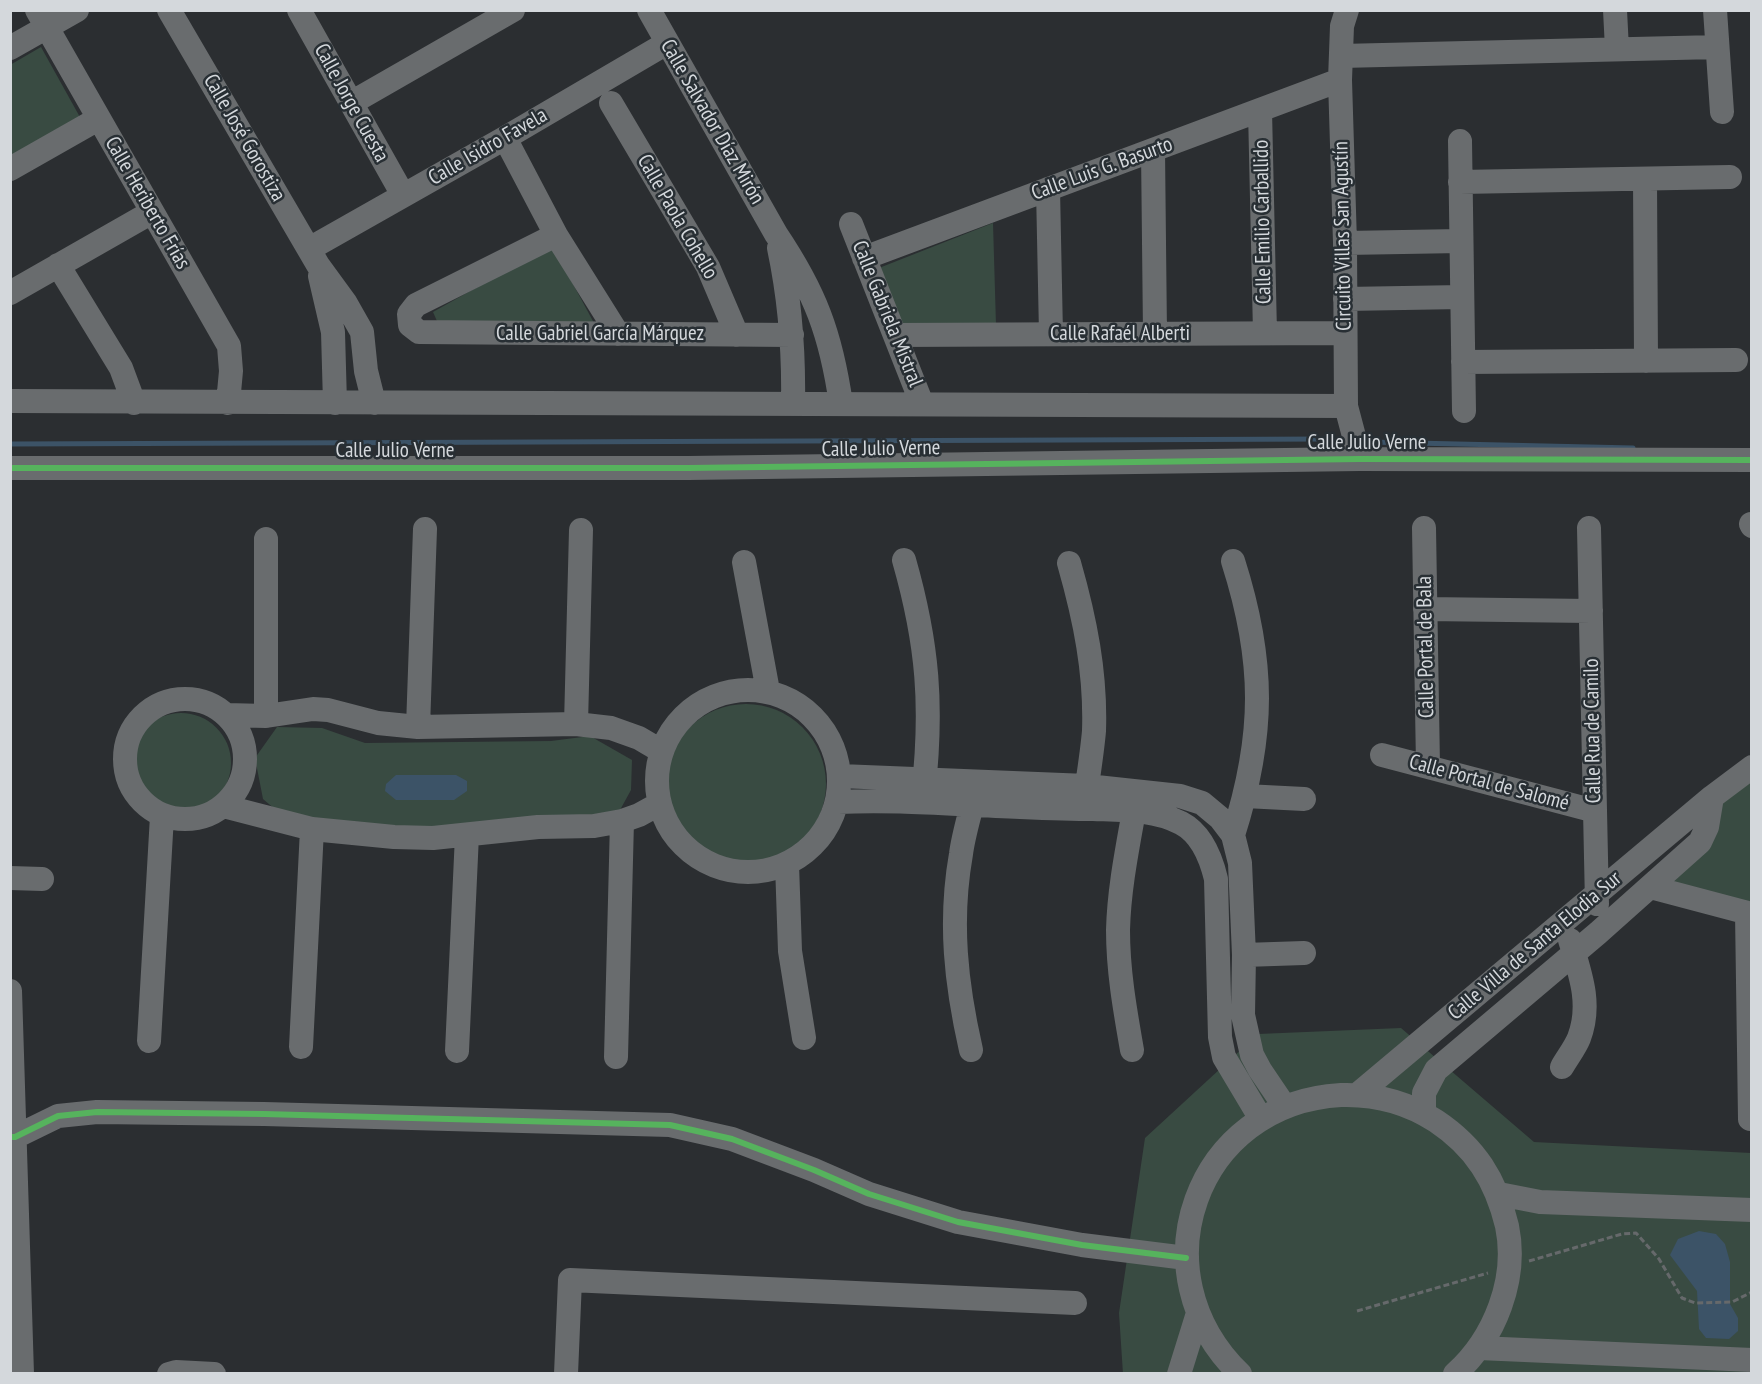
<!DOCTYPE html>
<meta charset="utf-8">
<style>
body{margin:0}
#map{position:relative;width:1762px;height:1384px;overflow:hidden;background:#2b2e31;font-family:"PT Sans Narrow",sans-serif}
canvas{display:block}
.frame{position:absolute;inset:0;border:12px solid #d4d8dc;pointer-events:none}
</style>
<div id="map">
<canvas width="1762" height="1384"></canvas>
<div class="frame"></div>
</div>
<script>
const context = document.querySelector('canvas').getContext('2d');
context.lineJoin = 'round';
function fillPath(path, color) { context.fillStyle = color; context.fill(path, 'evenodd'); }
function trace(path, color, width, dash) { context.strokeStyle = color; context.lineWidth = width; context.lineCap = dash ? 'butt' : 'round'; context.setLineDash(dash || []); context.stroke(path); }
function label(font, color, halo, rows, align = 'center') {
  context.font = font + ' "PT Sans Narrow",sans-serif'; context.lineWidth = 5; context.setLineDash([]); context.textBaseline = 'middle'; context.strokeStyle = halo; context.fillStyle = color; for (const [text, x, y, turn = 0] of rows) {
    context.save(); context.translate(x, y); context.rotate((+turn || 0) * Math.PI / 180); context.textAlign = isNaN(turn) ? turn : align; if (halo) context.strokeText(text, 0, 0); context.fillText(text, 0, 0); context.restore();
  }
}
const green = new Path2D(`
 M41 47 81 119 10 158V65Z
 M993 223 996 325 898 324 879 268Z
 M552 245 594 323 440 328 433 312Z
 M666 784a80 80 0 1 1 160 0a80 80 0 1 1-160 0Z
 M131 763a50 50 0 1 1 100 0a50 50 0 1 1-100 0Z
 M277 727 322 728 365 743 551 741 590 736 632 760 631 790 620 810 585 820 420 832 290 822 263 799 255 758Z
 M1751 779V905L1668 883 1718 801Z
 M1401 1028 1534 1142 1751 1153V1373L1123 1374 1119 1313 1145 1138 1258 1034Z`);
const water = new Path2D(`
 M396 775H456L467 781V791L454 800H396L385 791 386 784Z
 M1699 1231 1716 1234 1725 1244 1730 1262V1304L1738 1318V1331L1729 1339 1706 1338 1699 1329 1697 1291 1670 1255 1678 1239Z`);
const stream = new Path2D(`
 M1370 442 1633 448
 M10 444 1329 439`);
const path = new Path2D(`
 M1529 1261 1622 1234 1636 1233 1659 1259 1682 1298 1695 1303 1732 1302 1752 1292
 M1357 1311 1488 1273`);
const minor = new Path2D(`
 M37 10 229 346 231 371 228 403
 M169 10 318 265 345 302 362 332 366 371 374 403
 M299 10 403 195
 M649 10 776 234C815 292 831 334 841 404
 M1347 10 1342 26 1340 80 1345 243 1346 406 1360 459
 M1615 10 1617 49
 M1715 10 1722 112
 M10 48 77 10
 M1341 56 1717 47
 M351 103 513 10
 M611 103 708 267 737 335
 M1260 110 1265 333
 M505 138 556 235 618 334
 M1460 141 1464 411
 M1153 150 1155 334
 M10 169 98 119
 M1645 179 1646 361
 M1460 182 1730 177
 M1048 189 1051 334
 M851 224 922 404
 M556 235 416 305 409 314 410 325 419 332 792 335
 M1345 243 1461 241
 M779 248C790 300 794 351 793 404
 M309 249 505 138 667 43
 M864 258 1340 80
 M58 265 121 368 134 403
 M320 276 333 332 335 403
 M10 293 152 212
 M1345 299 1462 297
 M895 335 1345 333
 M1463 362 1736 360
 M10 401 1346 406
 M10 468H688L1360 459 1752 460
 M1751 524 1752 526
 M1424 528 1428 766
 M1589 528 1597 904
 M266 539V716
 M904 560C928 644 933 707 923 795
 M744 562 768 691
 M1069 563C1085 619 1096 673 1094 731 1092 754 1088 777 1085 800
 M1425 609 1591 611
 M657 781a91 91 0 1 1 182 0a91 91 0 1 1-182 0Z
 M125 759a60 60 0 1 1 120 0a60 60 0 1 1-120 0Z
 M226 715 266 716 313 709 328 710 378 723 418 727 576 724 611 728 639 738 661 751
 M576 724 581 530
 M418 727 425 529
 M1382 755 1595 811
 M840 776 1087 786 1180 796 1202 803 1220 818 1233 835 1240 863 1244 955 1243 1015 1252 1055 1260 1070 1285 1107
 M1245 796 1304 799
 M838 802C899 799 958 805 1020 807 1044 808 1068 809 1093 809 1123 810 1154 809 1181 823 1202 834 1211 858 1216 879L1220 1037 1224 1057 1261 1119
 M223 806 312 829 394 837 433 838 538 827 594 826 622 821 639 815 659 804
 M1233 835C1265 735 1265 661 1233 561
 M787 864 790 951 804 1038
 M10 878 42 879
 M1650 887 1752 914
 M1747 913 1750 1119
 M1244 955 1304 953
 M10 991 22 1374
 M149 1041 162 816
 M301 1047 312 829
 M971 1050C956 984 949 922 961 854 963 838 968 821 972 805
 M1132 1050C1125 1010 1118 971 1118 930 1119 890 1127 850 1134 811
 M457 1051 467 835
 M616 1057 622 821
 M1562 1067C1567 1058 1575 1048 1579 1038 1592 1004 1580 973 1570 940
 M1357 1095 1712 797 1752 767
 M1424 1113V1093L1436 1070 1598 933 1700 842 1707 827 1712 797
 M10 1137H15L58 1116 97 1112 264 1114 670 1125 732 1139 814 1170 869 1194 958 1222 1082 1245 1186 1258
 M1499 1194 1540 1202 1752 1210
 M1479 1348 1752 1360
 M169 1374 176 1372 214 1374
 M566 1374 570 1280 1075 1303
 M1179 1374 1198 1313
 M1240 1374C1135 1273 1195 1103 1341 1095 1375 1094 1407 1102 1436 1121 1475 1147 1496 1180 1507 1226 1518 1279 1495 1338 1455 1374`);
const cycleway = new Path2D(`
 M10 468H688L1360 459 1752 460
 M10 1137H15L58 1116 97 1112 264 1114 670 1125 732 1139 814 1170 869 1194 958 1222 1082 1245 1186 1258`);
const streetNames = [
 ["Calle Jorge Cuesta",351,103,61],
 ["Calle Salvador Díaz Mirón",712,122,60],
 ["Calle José Gorostiza",244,138,60],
 ["Calle Isidro Favela",488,147,-30],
 ["Calle Luis G. Basurto",1102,169,-20],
 ["Calle Heriberto Frías",147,203,60],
 ["Calle Paola Cohello",677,217,60],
 ["Calle Emilio Carballido",1263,222,-91],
 ["Circuito Villas San Agustín",1343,236,-91],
 ["Calle Gabriela Mistral",887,314,68],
 ["Calle Gabriel García Márquez",600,334],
 ["Calle Rafaél Alberti",1120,334],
 ["Calle Julio Verne",1367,443],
 ["Calle Julio Verne",881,449,-1],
 ["Calle Julio Verne",395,451],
 ["Calle Portal de Bala",1426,647,-91],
 ["Calle Rua de Camilo",1593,731,-91],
 ["Calle Portal de Salomé",1489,783,15],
 ["Calle Villa de Santa Elodia Sur",1535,946,-40]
];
fillPath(green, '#394b42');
fillPath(water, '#3c5367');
trace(stream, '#3c5367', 5);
trace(path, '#66696b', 3, [6, 3]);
trace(minor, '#696c6e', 24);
trace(cycleway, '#56b35d', 6);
label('21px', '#d4d8dc', '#282f34', streetNames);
</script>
